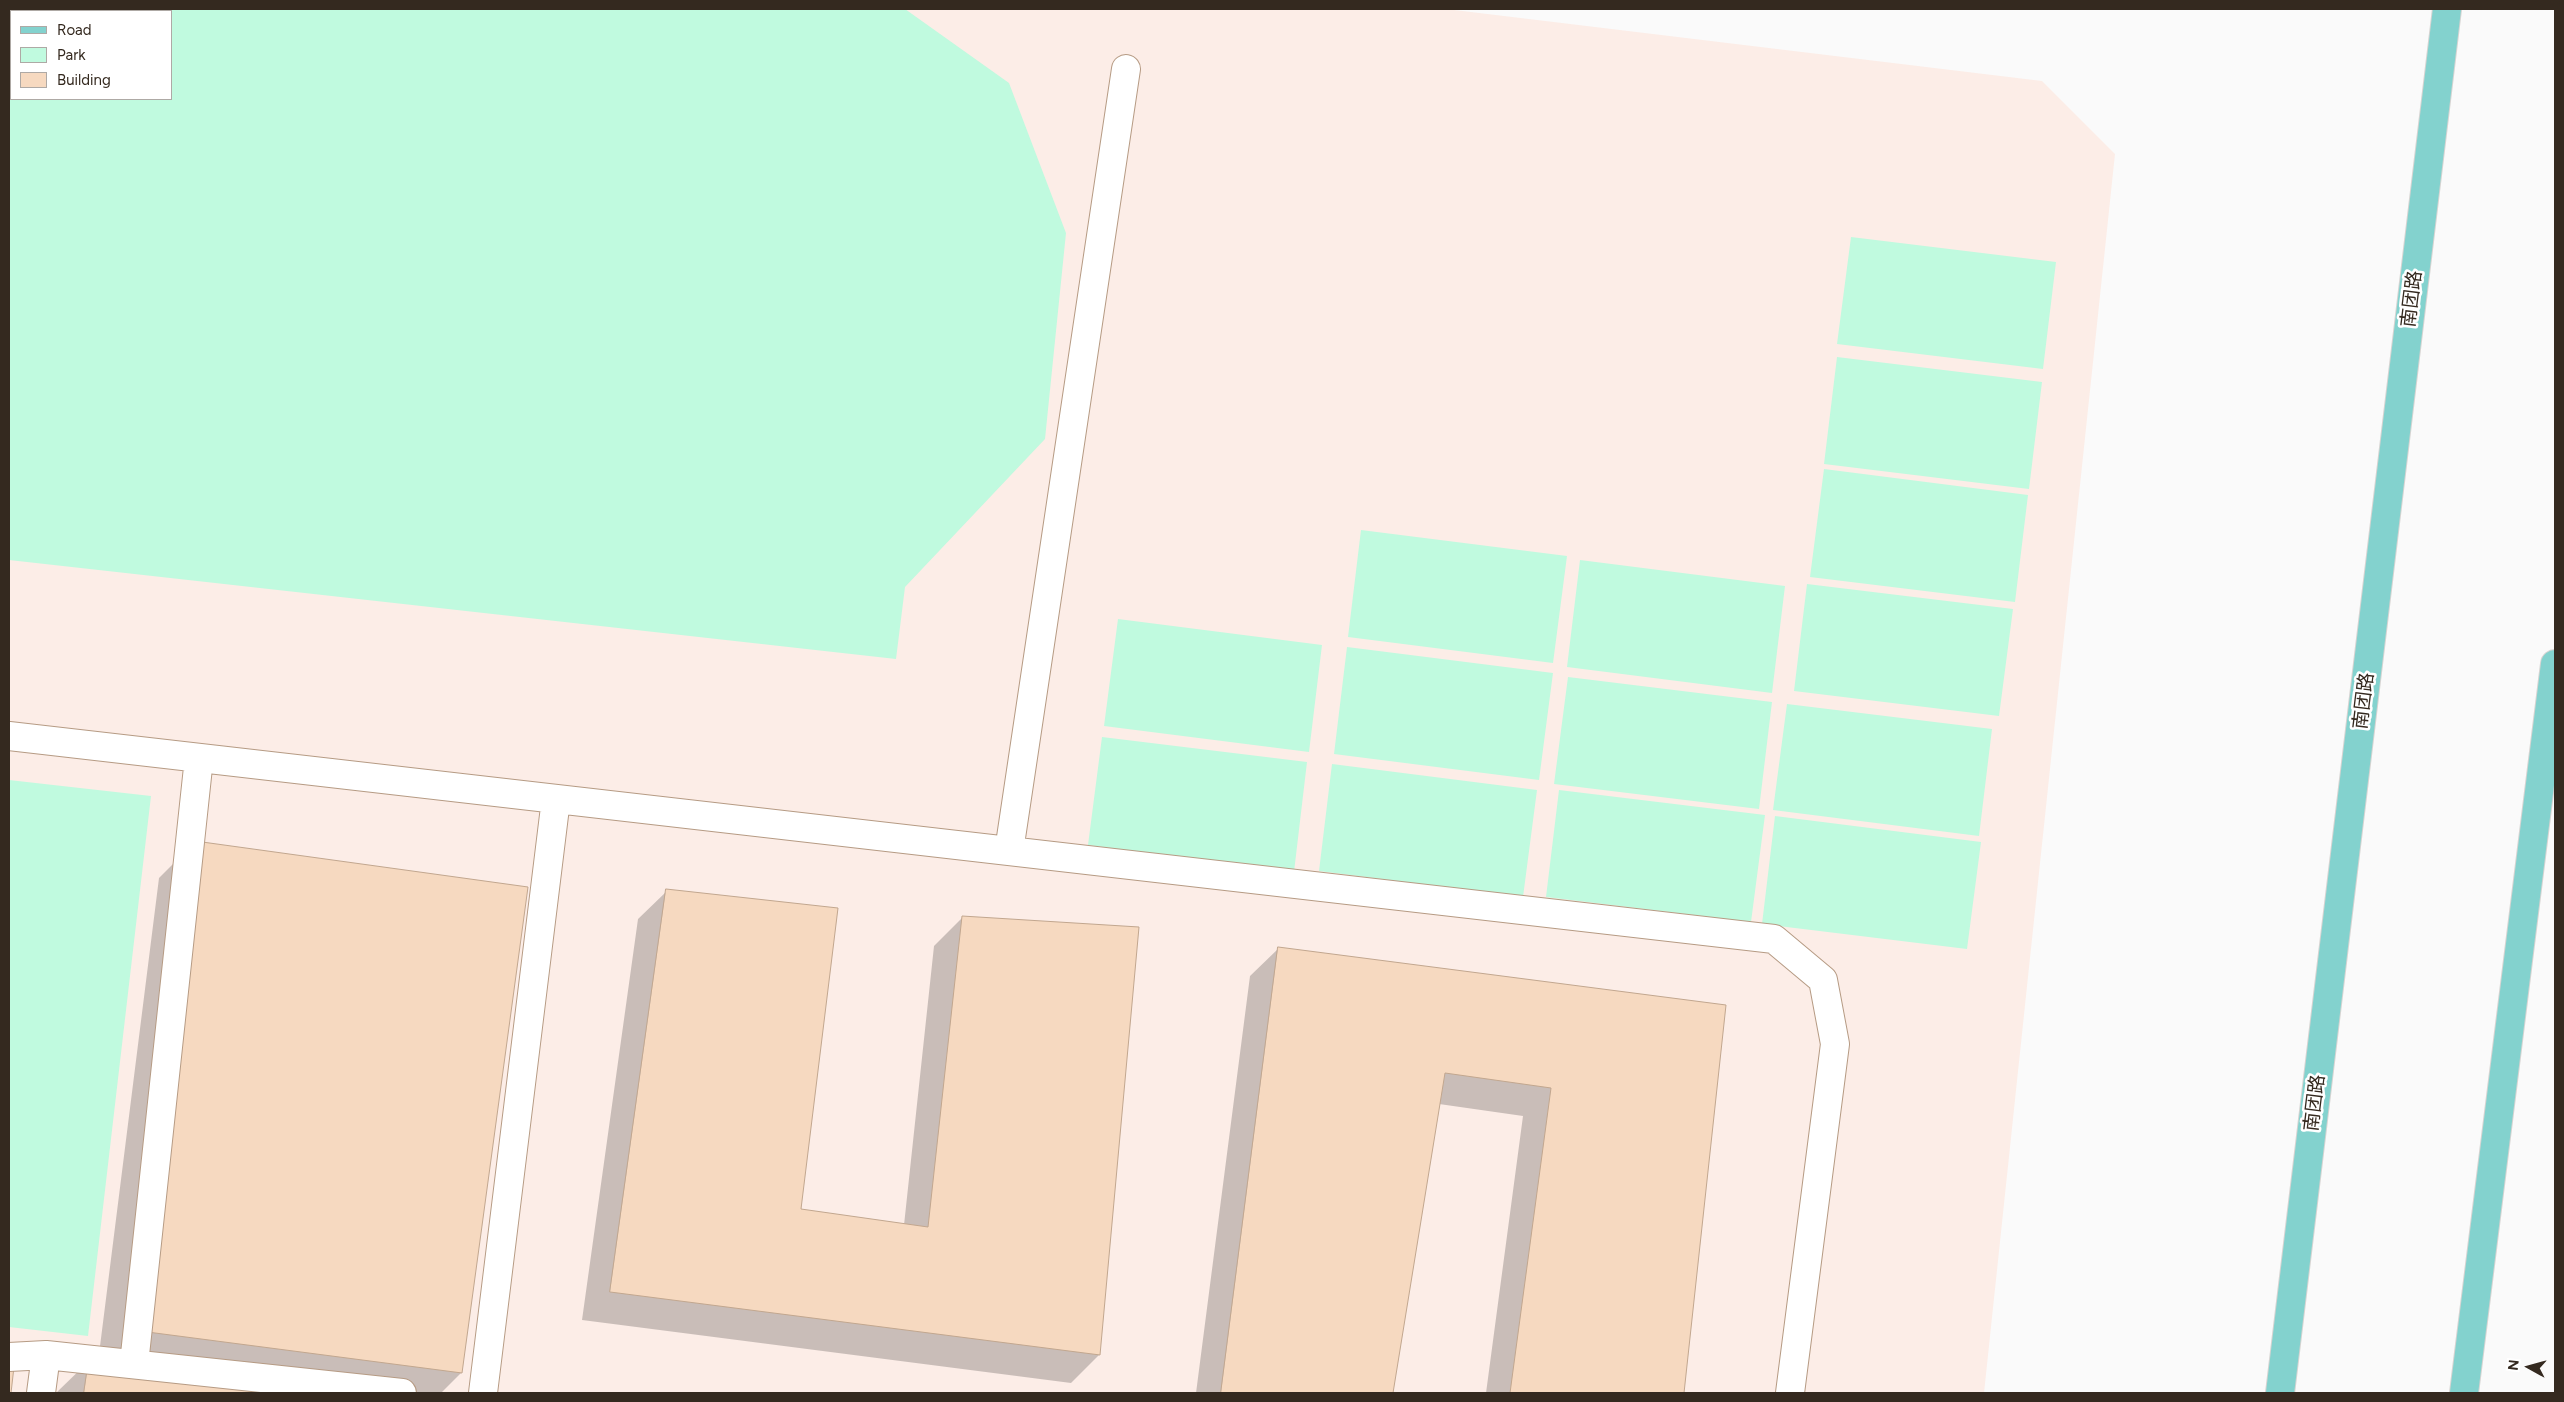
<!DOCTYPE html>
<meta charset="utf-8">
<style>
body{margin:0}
#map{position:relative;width:2564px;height:1402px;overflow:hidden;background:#fafafa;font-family:Figtree,sans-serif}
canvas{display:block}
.frame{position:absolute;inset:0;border:10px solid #34291f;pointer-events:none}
.legend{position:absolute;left:10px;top:10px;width:162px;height:90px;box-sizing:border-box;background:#fff;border:1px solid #aea9a5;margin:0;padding:6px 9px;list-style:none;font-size:15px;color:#34291f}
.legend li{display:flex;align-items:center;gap:10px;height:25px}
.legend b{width:25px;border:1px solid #aea9a5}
.north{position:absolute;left:2504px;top:1342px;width:50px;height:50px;-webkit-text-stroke:4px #fff;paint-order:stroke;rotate:277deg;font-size:14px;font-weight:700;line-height:20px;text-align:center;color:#34291f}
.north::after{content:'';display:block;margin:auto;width:18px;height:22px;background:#34291f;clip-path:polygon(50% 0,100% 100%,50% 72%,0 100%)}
</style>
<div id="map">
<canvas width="2564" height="1402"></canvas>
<div class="frame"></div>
<ul class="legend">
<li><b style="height:6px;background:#83d2ce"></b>Road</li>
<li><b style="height:14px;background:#c0fadf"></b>Park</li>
<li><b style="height:14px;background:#f6d9c0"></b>Building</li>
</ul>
<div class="north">N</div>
</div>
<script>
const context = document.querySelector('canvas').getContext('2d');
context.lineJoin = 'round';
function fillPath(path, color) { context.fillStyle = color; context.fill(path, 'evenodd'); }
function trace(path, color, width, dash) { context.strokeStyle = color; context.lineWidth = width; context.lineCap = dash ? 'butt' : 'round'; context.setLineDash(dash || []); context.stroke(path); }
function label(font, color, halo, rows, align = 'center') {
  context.font = font + ' Figtree,"Noto Sans SC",sans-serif'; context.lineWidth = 5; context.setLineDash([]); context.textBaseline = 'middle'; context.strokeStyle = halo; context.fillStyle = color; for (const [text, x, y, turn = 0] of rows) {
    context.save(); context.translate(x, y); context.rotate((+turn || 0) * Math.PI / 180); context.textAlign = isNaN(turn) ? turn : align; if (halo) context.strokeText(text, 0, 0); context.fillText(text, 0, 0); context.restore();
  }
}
const education = new Path2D(`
 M9 9H1446L2042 81 2115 154 1984 1393H9ZM11 11H171V99H11Z`);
const green = new Path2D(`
 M9 9H905L1009 83 1066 233 1045 439 905 587 896 659 9 560ZM11 11H171V99H11Z
 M1851 237 2056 262 2043 369 1837 344Z
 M1837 357 2042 382 2029 489 1824 464Z
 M1824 469 2028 495 2015 602 1810 577Z
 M1361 530 1567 556 1553 663 1348 637Z
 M1580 560 1785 586 1772 693 1567 667Z
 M1807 584 2013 609 1999 716 1794 691Z
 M1118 619 1322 645 1309 752 1104 726Z
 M1347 647 1553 673 1539 780 1334 754Z
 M1568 677 1772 702 1759 809 1554 784Z
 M1787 704 1992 729 1979 836 1773 810Z
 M1102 737 1307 762 1294 872 1088 845Z
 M1332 764 1537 790 1523 897 1319 871Z
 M9 780 151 796 88 1336 9 1327Z
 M1559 790 1765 815 1751 922 1546 897Z
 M1775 816 1981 842 1967 949 1762 924Z`);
const shadow = new Path2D(`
 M195 842 461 1373 441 1393H56L89 1361 98 1362 159 878Z
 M667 891 799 1210 904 1225 934 946 962 918 1137 928 1099 1355 1071 1383 582 1320 638 919Z
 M1279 948 1725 1006 1683 1393H1486L1523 1116 1439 1104 1392 1393H1196L1250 976Z`);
const building = new Path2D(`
 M195 841 528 887 462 1373 132 1330Z
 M666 889 838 908 801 1209 928 1227 962 916 1139 927 1100 1355 610 1292Z
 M1278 947 1726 1005 1684 1393H1510L1551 1088 1445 1073 1393 1393H1221Z
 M9 1357 15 1358 11 1393H9Z
 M89 1359 321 1393H84Z`);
const minor = new Path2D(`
 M9 736 1774 939 1823 980 1835 1044 1790 1393
 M1009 851 1126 69
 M9 1357 46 1355 402 1393
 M134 1364 199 758
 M41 1393 46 1355
 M483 1393 556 799`);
const major = new Path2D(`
 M2280 1393 2447 9
 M2464 1393 2555 664`);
const streetNames = [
 ["南团路",2412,299,-83],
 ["南团路",2364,701,-83],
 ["南团路",2315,1103,-83]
];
fillPath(education, '#fcede7');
fillPath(green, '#c0fadf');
fillPath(shadow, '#0003');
fillPath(building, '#f6d9c0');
trace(building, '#c2a78f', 1);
trace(minor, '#b69b84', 30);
trace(major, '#d6d4d2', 30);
trace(minor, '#fff', 28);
trace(major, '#83d2ce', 28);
label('19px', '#34291f', '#fff', streetNames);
</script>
